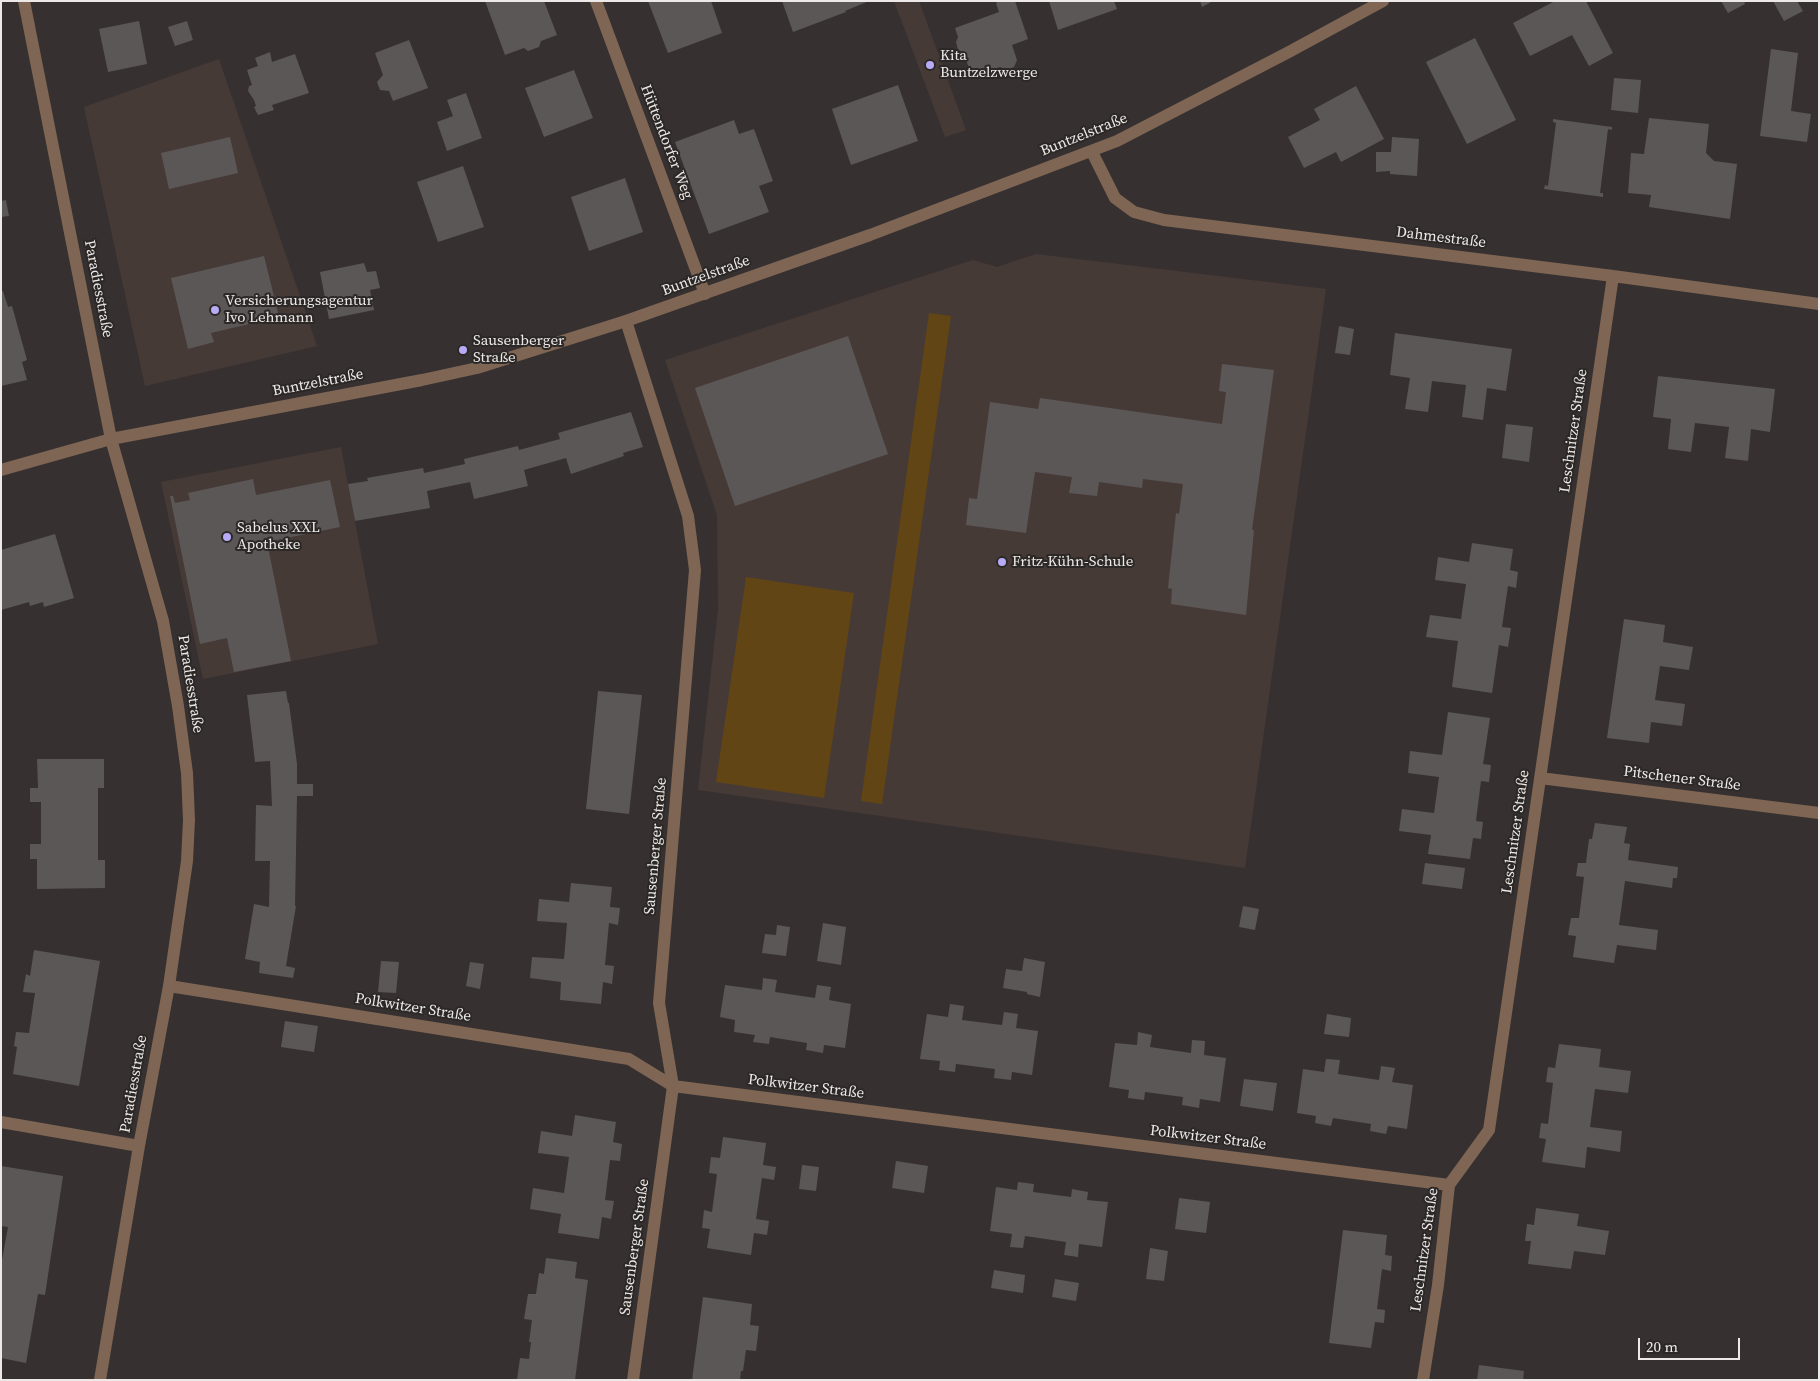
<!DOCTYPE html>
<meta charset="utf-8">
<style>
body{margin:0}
#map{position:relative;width:1820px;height:1381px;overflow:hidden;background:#363130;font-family:"Source Serif 4",serif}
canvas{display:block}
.frame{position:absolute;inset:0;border:2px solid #ece9e8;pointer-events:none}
.scale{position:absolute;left:1638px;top:1338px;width:102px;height:22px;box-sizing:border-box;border:2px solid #ece9e8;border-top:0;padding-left:6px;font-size:15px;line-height:18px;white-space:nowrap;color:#ece9e8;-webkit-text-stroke:4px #2c2826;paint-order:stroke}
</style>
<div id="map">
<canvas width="1820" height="1381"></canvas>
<div class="frame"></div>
<div class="scale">20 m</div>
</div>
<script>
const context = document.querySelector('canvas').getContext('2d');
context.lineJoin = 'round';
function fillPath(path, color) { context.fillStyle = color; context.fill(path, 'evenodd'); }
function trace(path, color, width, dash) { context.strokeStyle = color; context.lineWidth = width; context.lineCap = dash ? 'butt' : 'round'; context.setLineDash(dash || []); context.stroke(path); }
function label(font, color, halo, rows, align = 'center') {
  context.font = font + ' "Source Serif 4",serif'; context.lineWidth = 4; context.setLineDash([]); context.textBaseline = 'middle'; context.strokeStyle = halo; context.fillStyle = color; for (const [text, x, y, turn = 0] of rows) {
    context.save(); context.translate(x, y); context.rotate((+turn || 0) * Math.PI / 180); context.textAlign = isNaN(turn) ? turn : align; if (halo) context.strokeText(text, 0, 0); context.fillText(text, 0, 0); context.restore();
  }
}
const built = new Path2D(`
 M894 1H919L966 130 945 137Z
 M219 59 317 346 145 386 84 107Z
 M1036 254 1326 289 1245 868 698 790 718 609 717 515 665 360 973 260 997 267Z
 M341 447 378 644 203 679 161 482Z`);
const green = new Path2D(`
 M929 313 951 316 882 804 861 801Z
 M746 577 854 593 824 798 716 782Z`);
const building = new Path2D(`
 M485 1H544L557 35 541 41 539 47 528 51 524 48 505 55Z
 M648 1H711L722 33 668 53Z
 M782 1H869L845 11 846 12 793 32Z
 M999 1H1015L1028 39 1012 45 1017 60 1014 67 1007 70 1000 67 972 76 963 52 958 50 956 42 958 37 955 28 999 12 996 3Z
 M1049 1H1114L1117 9 1058 30Z
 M1200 1H1213L1202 7Z
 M1555 1H1586L1613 53 1589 66 1572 35 1530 56 1513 23Z
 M1721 1H1744L1745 4 1728 13Z
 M1773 1H1797L1803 11 1784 21Z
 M139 21 147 64 108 72 99 29Z
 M187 21 193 40 175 46 168 27Z
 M1475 38 1516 120 1467 144 1426 62Z
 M409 40 428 88 393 101 389 91 380 90 377 82 383 75 375 53Z
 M1771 49 1798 53 1791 111 1811 114 1807 142 1760 136Z
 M270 52 272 62 295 54 309 93 272 105 274 110 258 115 254 107 256 106 254 100 248 91 249 86 252 85 247 70 258 66 255 58Z
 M574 70 593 118 544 137 525 88Z
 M1614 78 1641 80 1638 113 1611 110Z
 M898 85 918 141 851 165 832 109Z
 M1356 86 1384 139 1341 162 1336 152 1304 168 1288 137 1320 120 1314 109Z
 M466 93 482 138 447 151 437 122 453 116 447 100Z
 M1649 118 1709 124 1706 153 1714 161 1737 164 1730 219 1649 207 1651 195 1628 193 1631 153 1644 154Z
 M1553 119 1612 127V130L1608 129 1600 193H1603V197L1544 189 1545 185 1548 186 1556 123 1553 122Z
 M734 120 739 134 754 129 773 181 759 186 769 212 709 234 675 142Z
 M230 137 238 173 169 189 161 153Z
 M1392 137 1419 139 1417 176 1390 174V171L1376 172V152H1391Z
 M463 166 484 227 438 242 417 182Z
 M625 178 643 232 589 251 571 197Z
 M6 200 9 216 1 217V201Z
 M264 256 279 317 211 333 214 342 188 349 171 278Z
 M364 263 367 272 376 271 380 288 370 290 374 310 329 319 320 272Z
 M1 291H3L8 307 12 306 27 360 22 362 27 380 1 386Z
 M1339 326 1354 329 1350 355 1335 353Z
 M1395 333 1512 349 1506 391 1487 388 1483 420 1462 417 1466 385 1432 381 1428 412 1405 409 1410 378 1390 375Z
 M848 336 888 454 735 506 695 388Z
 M1222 364 1274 370 1252 530H1254L1246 615 1171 604 1172 589 1168 588 1176 513 1179 514 1183 484 1143 479 1142 488 1099 482 1097 496 1069 493 1072 477 1035 472 1026 533 966 525 969 498 977 499 990 402 1038 409 1040 398 1222 424 1226 392 1219 391Z
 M1658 376 1775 389 1770 432 1751 429 1748 461 1725 458 1729 427 1695 423 1691 452 1668 449 1671 419 1653 417Z
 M631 412 643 447 623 453 624 456 571 474 566 458 524 470 528 486 474 499 470 482 427 491 430 508 355 521 348 484 368 481 367 478 423 468 424 473 465 464 464 459 518 446 519 450 560 439 558 433Z
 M1506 424 1533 427 1529 462 1502 458Z
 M253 479 256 495 330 480 340 527 267 542 291 661 234 672 227 638 200 644 170 496H173L175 503 190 500 188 493Z
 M55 534 74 598 44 607 43 602 30 606 29 602 1 610V550Z
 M1472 543 1513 549 1510 570 1518 572 1516 588 1508 586 1502 627 1511 628 1508 647 1499 645 1492 693 1452 687 1458 641 1426 637 1430 615 1461 619 1466 584 1435 580 1438 557 1469 562Z
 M1624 619 1665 625 1663 642 1693 647 1689 670 1660 666 1655 700 1685 704 1682 726 1651 722 1649 743 1607 738Z
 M286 691 288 703H289L297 764V784H313V796H297L295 906H296L286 966 295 968 293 978 259 973 260 962 245 959 254 904 269 907 270 861H255L256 805 272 806 270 761 255 762 247 695Z
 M598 691 642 695 629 814 586 809Z
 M1448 712 1490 718 1483 764 1491 765 1489 782 1481 781 1476 821 1483 822 1481 839 1473 838 1470 859 1428 854 1431 835 1399 831 1402 809 1434 813 1439 777 1408 773 1410 751 1442 755Z
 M37 759H104V788H98V860H105V888L37 889V859H30V844H41V802H30V788H38Z
 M1595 823 1627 827 1624 843 1630 844 1628 860 1678 867 1677 878H1673L1672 888 1625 881 1619 925 1658 930 1656 950 1617 945 1614 963 1573 957 1576 936 1568 935 1571 918H1579L1584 877 1576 876 1578 863H1586L1589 839H1592Z
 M1425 863 1465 868 1462 889 1422 884Z
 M571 883 612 887 610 907 620 908 618 925 609 923 605 965 614 966 612 984 603 982 601 1004 560 1000 561 982 530 978 532 957 564 959 567 923 537 921 539 899 569 902Z
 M1243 906 1259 909 1255 930 1239 927Z
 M823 923 846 927 841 965 817 961Z
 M777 925 790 927 786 956 762 953 765 934 776 935Z
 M34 950 100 961 79 1086 13 1074 17 1047 14 1046 16 1032 29 1033 35 993 23 992 26 974 30 976Z
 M1024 958 1045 962 1040 997 1027 994V992L1003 988 1006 969 1022 971Z
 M381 961 399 962 396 993 378 992Z
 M470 962 484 964 480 989 466 986Z
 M763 978 777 980 775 992 815 998 817 985 831 987 829 1000 851 1004 845 1048 824 1045 823 1053 806 1050 807 1043 770 1037 769 1044 753 1042 755 1035 734 1032 735 1020 720 1017 725 985 762 990Z
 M950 1004 964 1006 962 1020 1002 1025 1004 1012 1018 1014 1016 1028 1038 1031 1032 1075 1012 1072 1011 1080 994 1078 995 1069 956 1064 955 1072 939 1070 940 1061 920 1059 927 1014 948 1017Z
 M1327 1014 1351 1018 1349 1037 1324 1034Z
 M285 1021 318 1026 314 1052 281 1047Z
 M1138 1032 1152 1035 1150 1047 1191 1053 1192 1040 1205 1041 1204 1055 1226 1058 1220 1102 1200 1099 1199 1108 1182 1105 1183 1097 1145 1092 1144 1100 1128 1098 1129 1090 1109 1087 1115 1043 1137 1045Z
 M1559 1044 1601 1049 1599 1067 1631 1071 1628 1093 1595 1089 1590 1127 1622 1131 1620 1152 1587 1147 1585 1168 1542 1162 1546 1139 1539 1138 1541 1123 1548 1124 1553 1083 1546 1082 1548 1067 1555 1068Z
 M1326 1059 1340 1060 1338 1074 1379 1080 1381 1066 1395 1068 1392 1082 1413 1085 1407 1129 1388 1126 1386 1134 1370 1131 1371 1124 1333 1118 1331 1126 1315 1123 1316 1116 1297 1113 1303 1069 1324 1072Z
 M1244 1079 1277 1083 1273 1111 1240 1106Z
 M575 1115 616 1122 613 1142 622 1144 620 1161 610 1160 605 1200 614 1201 611 1219 602 1217 599 1239 558 1233 561 1214 530 1209 533 1188 564 1193 569 1157 538 1153 541 1131 572 1136Z
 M723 1137 766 1143 763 1165 776 1167 774 1180 762 1178 756 1219 769 1221 767 1235 754 1233 751 1255 707 1248 710 1229 702 1228 704 1210 712 1212 717 1174 709 1173 711 1157 720 1158Z
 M896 1161 928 1166 924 1193 892 1188Z
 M802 1165 819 1167 816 1191 799 1189Z
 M1 1166 63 1176 45 1295 38 1294 26 1363 1 1358V1265L8 1227 1 1226Z
 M1018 1182 1034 1184 1033 1192 1071 1197 1072 1189 1088 1192 1087 1200 1108 1202 1102 1247 1079 1244 1078 1257 1064 1255 1066 1242 1025 1236 1023 1248 1010 1247 1012 1234 990 1231 996 1187 1017 1190Z
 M1179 1198 1210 1202 1206 1233 1175 1229Z
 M1536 1208 1579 1214 1577 1226 1609 1231 1605 1255 1574 1251 1571 1269 1528 1264 1531 1241H1525L1527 1224 1534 1225Z
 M1343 1230 1387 1235 1385 1255 1392 1256 1391 1271 1382 1269 1377 1309 1385 1310 1384 1323 1375 1322 1371 1348 1329 1343Z
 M1150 1248 1168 1251 1164 1281 1146 1279Z
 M546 1258 577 1262 575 1278 588 1280 575 1380H517L520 1358 529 1359 531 1342H529L532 1320 524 1319 528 1294H536L539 1273 544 1274Z
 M994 1270 1025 1275 1023 1293 991 1288Z
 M1055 1279 1079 1283 1076 1301 1052 1297Z
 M703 1297 752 1304 750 1325 759 1326 756 1351 746 1350 743 1371H741L740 1380H692Z
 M1479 1365 1524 1371 1523 1380H1477Z`);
const service = new Path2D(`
 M169 986 629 1059 673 1086`);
const minor = new Path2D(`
 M24 1 111 439 163 621 178 706 187 773 189 820 187 861 169 986 139 1146 100 1380
 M596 1 705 294
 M1092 152 1115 198 1134 212 1164 220 1613 276 1819 304
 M626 321 688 516 695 570 659 1003 673 1086 633 1380
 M1540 778 1819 813
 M673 1086 1449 1185
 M1 1122 139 1146
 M1423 1380 1438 1285 1449 1185 1489 1130 1613 276`);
const tertiary = new Path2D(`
 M1 470 111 439 422 380 477 368 626 321 870 235 1117 141 1287 53 1383 1`);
const markers = [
 [930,65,5,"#b7abf8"],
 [215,310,5,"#b7abf8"],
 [463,350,5,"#b7abf8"],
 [227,537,5,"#b7abf8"],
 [1002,562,5,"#b7abf8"]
];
const poiNames = [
 ["Kita",940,56],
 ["Buntzelzwerge",940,73],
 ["Versicherungsagentur",225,301],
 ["Ivo Lehmann",225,318],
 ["Sausenberger",473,341],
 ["Straße",473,358],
 ["Sabelus XXL",237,528],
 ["Apotheke",237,545],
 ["Fritz-Kühn-Schule",1012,562]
];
const streetNames = [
 ["Buntzelstraße",1084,135,-22],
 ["Hüttendorfer Weg",666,142,69],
 ["Dahmestraße",1441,238,7],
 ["Buntzelstraße",706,276,-20],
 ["Paradiesstraße",98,289,79],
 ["Buntzelstraße",318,383,-11],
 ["Leschnitzer Straße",1574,431,-82],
 ["Paradiesstraße",190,684,81],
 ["Pitschener Straße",1682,779,7],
 ["Leschnitzer Straße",1516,832,-82],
 ["Sausenberger Straße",656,846,-85],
 ["Polkwitzer Straße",413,1008,9],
 ["Paradiesstraße",134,1084,-80],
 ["Polkwitzer Straße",806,1087,7],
 ["Polkwitzer Straße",1208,1138,7],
 ["Sausenberger Straße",635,1247,-82],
 ["Leschnitzer Straße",1425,1250,-82]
];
fillPath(built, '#463a37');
fillPath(green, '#624515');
fillPath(building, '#5c5757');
trace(service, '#7f6553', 12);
trace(minor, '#7f6553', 12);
trace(tertiary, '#7f6553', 12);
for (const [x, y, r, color] of markers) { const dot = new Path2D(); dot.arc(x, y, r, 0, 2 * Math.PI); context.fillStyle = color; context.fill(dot); trace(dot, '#2c2826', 2); }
label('15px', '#ece9e8', '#2c2826', poiNames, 'left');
label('15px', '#ece9e8', '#2c2826', streetNames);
</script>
